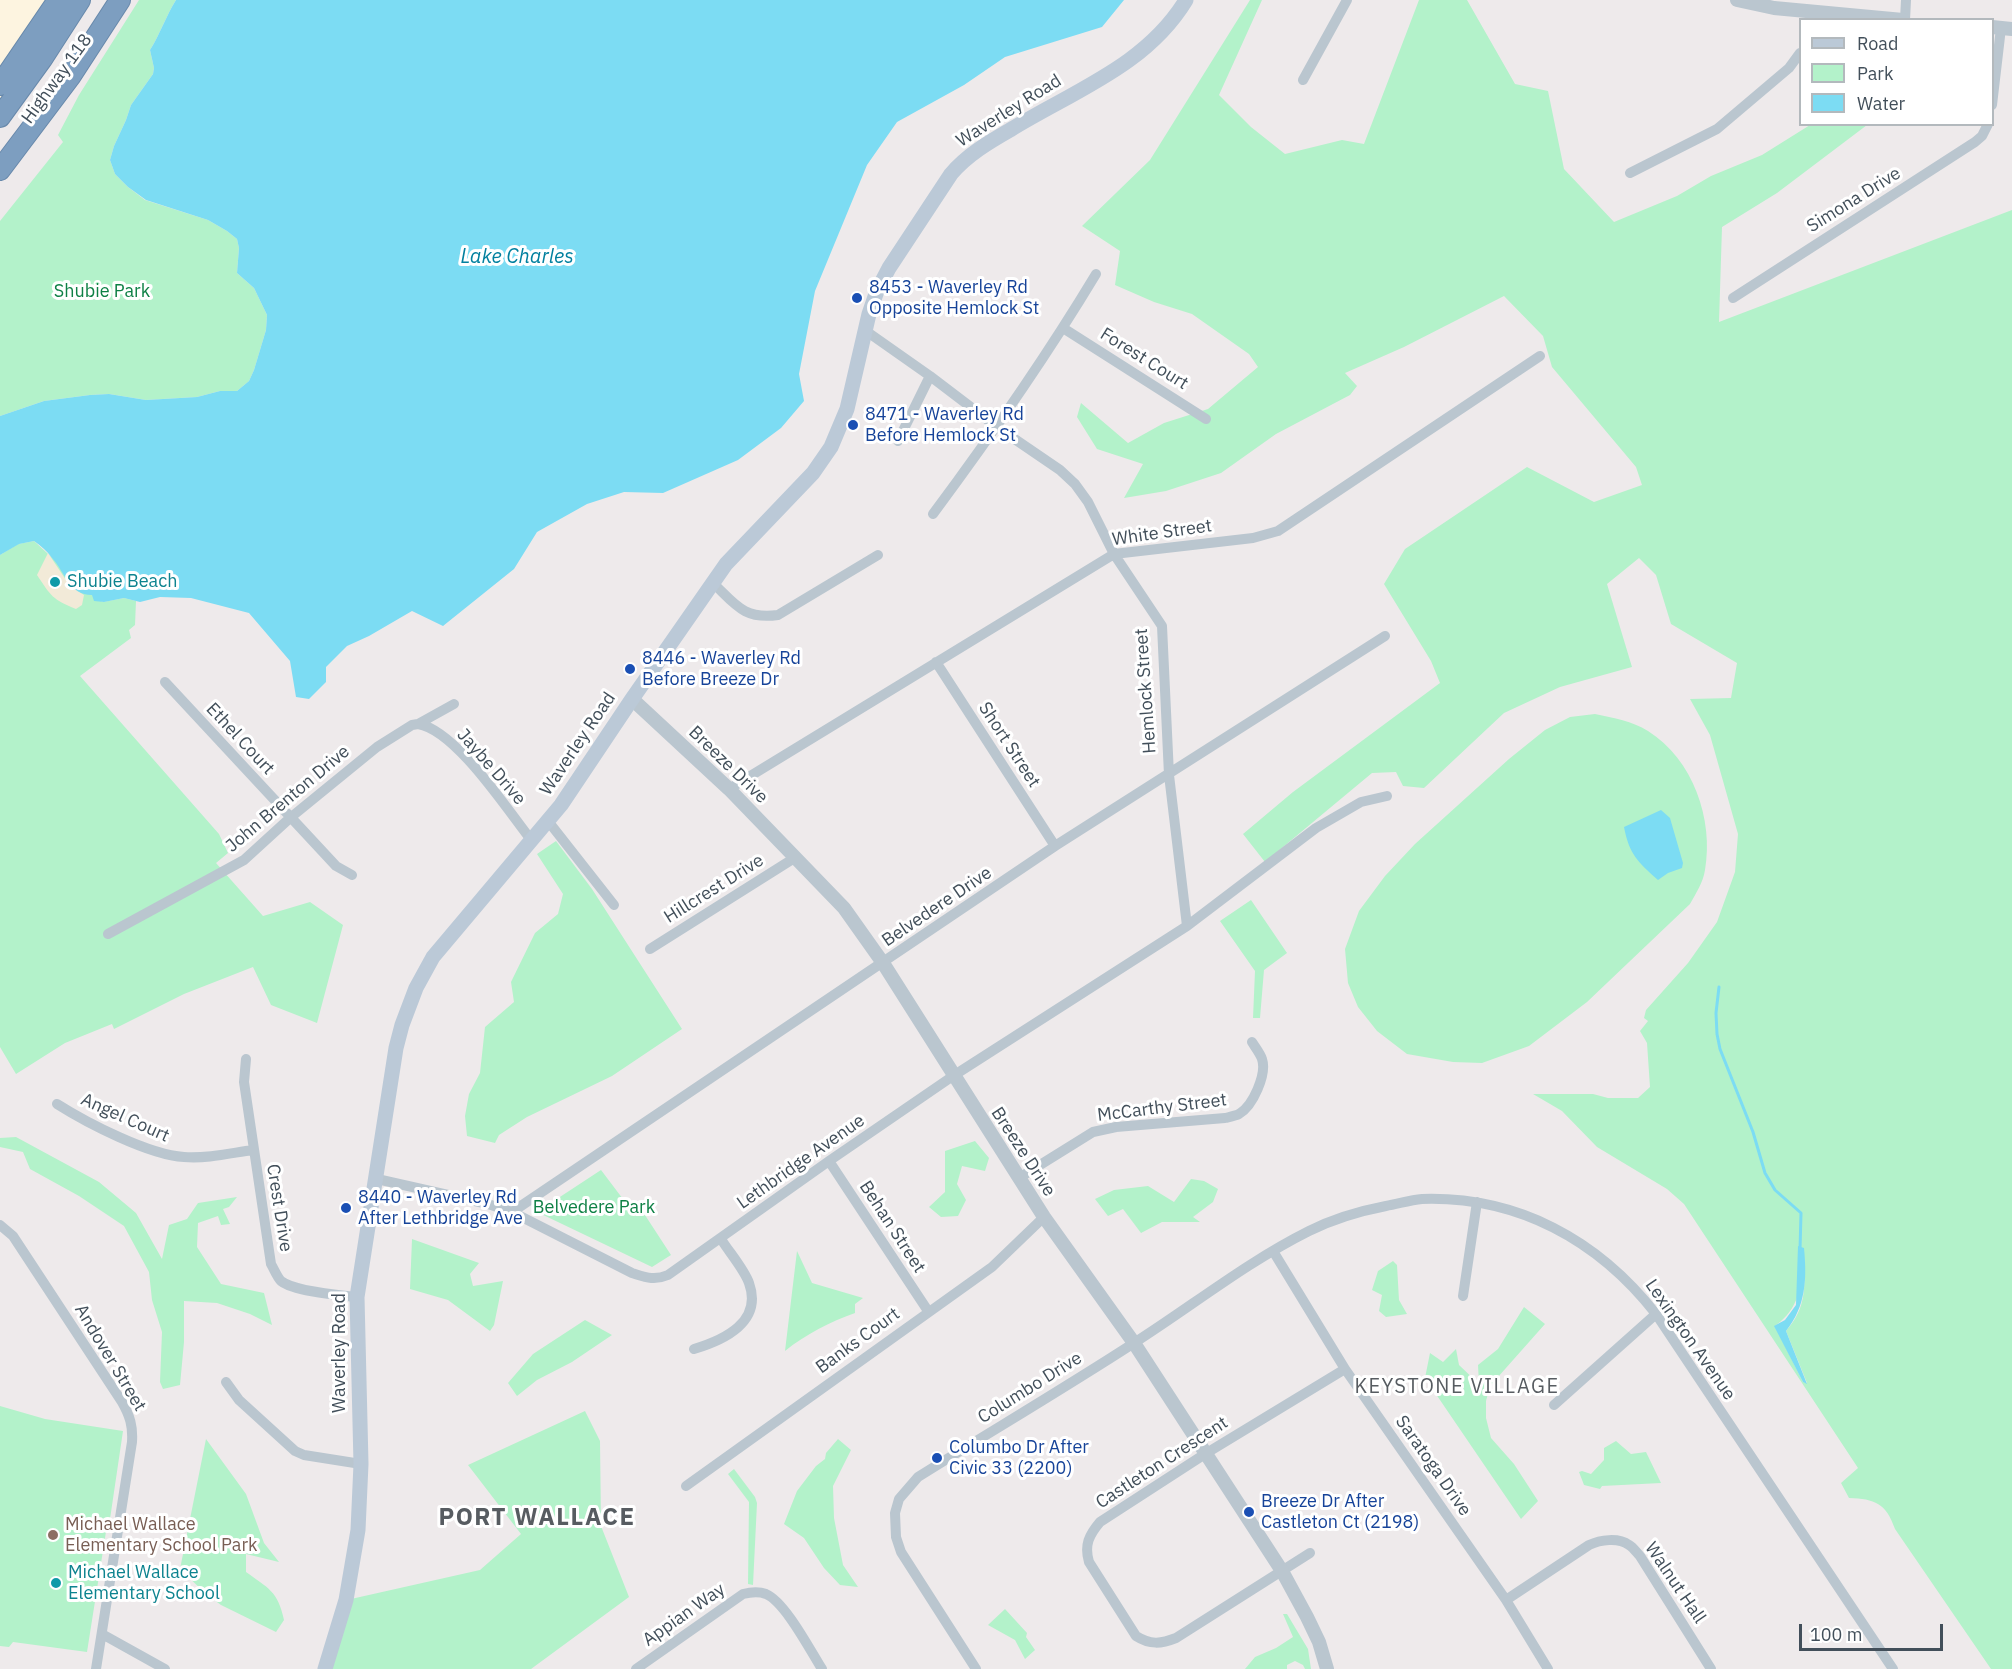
<!DOCTYPE html>
<style>
body{margin:0}
#map{position:relative;width:2012px;height:1669px;overflow:hidden;background:#eeeaeb;font-family:"IBM Plex Sans",sans-serif}
canvas{display:block}
.legend{position:absolute;left:1799px;top:18px;width:195px;height:108px;box-sizing:border-box;background:#fff;border:2px solid #b3b9bd;margin:0;padding:8px 10px;list-style:none;font-size:18px;color:#424f5a}
.legend li{display:flex;align-items:center;gap:12px;height:30px}
.legend b{width:30px;border:2px solid #b3b9bd}
.scale{position:absolute;left:1799px;top:1624px;width:144px;height:27px;box-sizing:border-box;border:3px solid #424f5a;border-top:0;padding-left:8px;font-size:18px;line-height:21px;white-space:nowrap;color:#424f5a;-webkit-text-stroke:4px #fff;paint-order:stroke}
</style>
<div id="map">
<canvas width="2012" height="1669"></canvas>
<ul class="legend">
<li><b style="height:8px;background:#bbc9d7"></b>Road</li>
<li><b style="height:16px;background:#b3f2ca"></b>Park</li>
<li><b style="height:16px;background:#7cdcf3"></b>Water</li>
</ul>
<div class="scale">100 m</div>
</div>
<script>
const context = document.querySelector('canvas').getContext('2d');
context.lineJoin = 'round';
function fillPath(path, color) { context.fillStyle = color; context.fill(path, 'evenodd'); }
function trace(path, color, width, dash) { context.strokeStyle = color; context.lineWidth = width; context.lineCap = dash ? 'butt' : 'round'; context.setLineDash(dash || []); context.stroke(path); }
function label(font, color, halo, rows, align = 'center') {
  context.font = font + ' "IBM Plex Sans",sans-serif'; context.lineWidth = 6; context.setLineDash([]); context.textBaseline = 'middle'; context.strokeStyle = halo; context.fillStyle = color; for (const [text, x, y, turn = 0] of rows) {
    context.save(); context.translate(x, y); context.rotate((+turn || 0) * Math.PI / 180); context.textAlign = isNaN(turn) ? turn : align; if (halo) context.strokeText(text, 0, 0); context.fillText(text, 0, 0); context.restore();
  }
}
const commercial = new Path2D(`
 M0 0H90L0 114Z`);
const green = new Path2D(`
 M139 0H176C166 16 160 34 150 50L154 68 153 74 131 105 126 120 114 146 110 160 115 174 128 187 145 200 208 220 227 231 237 239 239 248 237 273 254 288 267 315 266 330 254 370 249 381 237 391H220L197 397 146 400 109 394 90 395 44 401 0 416V221L63 142 58 135 79 95Z
 M1250 0H1262L1219 95 1251 127 1285 154 1342 140 1364 144 1419 0H1467L1515 84 1548 91 1564 169 1614 222 1677 196 1711 176 1762 155 1810 125H1867L1777 193 1722 227 1719 322 2012 210V1669H1991L1895 1529C1886 1503 1875 1499 1849 1498L1841 1483 1858 1468 1684 1204 1667 1189 1597 1147 1562 1111 1533 1094H1593L1608 1098H1638L1650 1087 1647 1043 1640 1031 1648 1021 1644 1018 1646 1010 1688 963 1717 922 1735 872 1738 834 1710 735 1690 699 1731 698 1737 663 1671 624 1656 575 1639 558 1607 584 1632 667 1560 687 1504 713 1424 788 1403 786 1396 772 1372 773 1265 862 1243 834 1293 792 1440 683 1431 661 1384 584 1405 549 1527 467 1594 502 1642 485 1636 467 1552 367 1543 336 1504 296 1404 347 1345 373 1357 386 1350 395 1276 434 1221 473 1166 491 1124 498 1143 464 1097 449 1077 417 1081 403 1128 443 1164 423 1208 409 1258 367 1249 354 1192 314 1154 302 1115 285 1120 251 1082 226 1150 160ZM1805 1258C1804 1289 1807 1307 1786 1331L1807 1383 1803 1382 1775 1326C1801 1307 1799 1288 1805 1258Z
 M34 541 98 600 103 602 124 598 136 601 135 625 129 630 131 638 80 676 219 834 228 853 216 863 263 916 310 902 343 925 317 1023 271 1005 253 967 184 994 114 1029 112 1024 65 1043 16 1074 0 1047V555L18 544Z
 M1595 714C1614 718 1632 721 1648 731 1693 759 1714 820 1705 870 1703 883 1696 893 1690 904L1587 1002 1529 1046 1482 1063 1453 1062 1407 1054 1377 1031 1358 1007 1348 983 1345 949 1359 911 1385 876 1415 844 1509 759 1545 730 1570 717Z
 M556 841 592 889 682 1029 612 1076 527 1117 499 1135 495 1143 467 1136 465 1116 469 1094 480 1073 485 1027 514 1002 511 982 535 933 558 914 563 894 537 854Z
 M1251 900 1287 953 1264 970 1260 1018H1253L1255 971 1220 921Z
 M16 1137 99 1182 136 1213 162 1259 169 1225 187 1219 198 1203 237 1197 229 1207 223 1209 230 1224 221 1225 218 1216 198 1223 197 1247 221 1284 264 1293 272 1325 250 1314 217 1303 184 1301V1342L180 1385 163 1389 160 1382 162 1332 152 1300 149 1272 124 1226 79 1196 30 1169 23 1152 0 1147V1138Z
 M975 1141 989 1158 985 1171 962 1166 957 1184 966 1200 958 1216 941 1217 929 1207 945 1192V1151Z
 M601 1170 629 1207 643 1212 671 1255 652 1267 537 1212Z
 M1191 1179 1204 1181 1218 1189 1213 1202 1193 1217 1200 1222H1162L1141 1233 1123 1209 1108 1216 1095 1199 1114 1190 1148 1186 1174 1202Z
 M412 1239 479 1263 470 1274 473 1286 503 1281 494 1325 490 1331 448 1300 410 1289Z
 M797 1251 812 1283 863 1298 855 1304V1313C830 1322 806 1334 785 1351Z
 M1393 1261 1397 1265 1399 1300 1407 1314 1386 1317 1379 1311 1382 1295 1372 1290 1378 1271Z
 M1524 1307 1545 1324 1490 1386 1486 1401V1418L1491 1438 1514 1464 1538 1501 1521 1519 1425 1378 1430 1353 1443 1362 1456 1349 1459 1365 1479 1384 1478 1365 1498 1349Z
 M585 1320 612 1335 572 1362 537 1380 517 1396 508 1383 533 1354Z
 M0 1406 45 1419 123 1431 110 1519H108L87 1652 13 1642 9 1647 0 1646Z
 M585 1411 600 1441 601 1526 629 1597 531 1669H330L351 1599 480 1570 521 1534 468 1465Z
 M206 1439 246 1494 264 1543 279 1562 246 1554V1572C268 1588 278 1591 284 1620L276 1632 221 1605 206 1594 180 1569Z
 M838 1439 851 1450 833 1486 834 1518 843 1565 858 1587 840 1585 824 1568 804 1538 784 1524 797 1491 816 1466 825 1459 826 1453Z
 M1616 1441 1631 1454 1646 1452 1661 1483 1602 1486 1600 1489 1584 1485 1579 1472 1582 1471 1591 1474 1604 1460V1448Z
 M734 1469 755 1497 757 1503 753 1585 748 1584 749 1502 728 1474Z
 M1005 1609 1027 1633 1026 1637 1035 1650 1025 1659 1015 1640 988 1625Z
 M1283 1614H1287L1308 1649 1311 1669H1305L1303 1665 1295 1661 1287 1665V1669H1245L1255 1657 1276 1648 1293 1637Z`);
const sand = new Path2D(`
 M48 553 70 586 84 595 82 605 76 609C52 599 51 596 37 575Z`);
const water = new Path2D(`
 M176 0H1124L1102 27 1005 57 964 85 897 122 867 165 815 291 799 374 804 401 781 428 738 460 663 493 624 492 587 504 537 532 514 569 443 626 412 611 369 636 347 646 326 667V682L309 699 296 697 290 661 249 613 191 598 160 597 140 602 124 598 104 602 94 601 92 595C69 595 65 572 52 558 47 551 41 546 34 541L19 544 0 555V416L44 401 90 395 109 394 146 400 197 397 220 391H237L249 381 254 370 266 330 267 315 254 288 237 273 239 248 237 239 227 231 208 220 146 200 128 187 115 174 110 160 114 146 126 120 131 105 153 74 154 68 150 50C160 34 166 16 176 0Z
 M1661 810 1670 818 1683 863 1682 868 1668 873 1658 880C1638 862 1629 854 1624 827Z
 M1798 1246 1804 1248C1807 1279 1806 1306 1786 1331L1807 1384 1803 1382 1774 1326 1785 1320 1796 1305Z`);
const stream = new Path2D(`
 M1719 987 1716 1013 1717 1034 1720 1049 1753 1132 1765 1173 1775 1190 1801 1213 1800 1250`);
const minor = new Path2D(`
 M1905 20 1906 0
 M1303 80 1347 0
 M1992 105 2001 28
 M1630 173 1717 129 1789 68 1800 53
 M1733 298 1975 142 1982 136 1988 124
 M1063 328 1206 419
 M866 331 930 376 997 427 1060 470 1075 484 1088 502 1114 554 1162 626 1169 775 1187 926
 M898 441 930 376
 M933 514C991 436 1046 357 1096 274
 M713 583C735 604 744 620 778 615L878 555
 M936 662 1055 846
 M165 682 336 866 352 875
 M418 724C456 730 508 811 532 841
 M729 789 1114 554 1253 538 1278 531 1540 356
 M548 821 614 905
 M108 934 244 860 290 818 377 747 412 725 418 724 454 704
 M650 949 796 857
 M246 1059 244 1082 271 1264C274 1269 277 1277 281 1281 295 1292 339 1295 357 1297
 M57 1104C87 1123 149 1155 184 1157 207 1159 231 1153 253 1150
 M829 1161 928 1311
 M1019 1178 1093 1132 1116 1127 1225 1118C1229 1117 1235 1116 1239 1114 1253 1106 1267 1074 1262 1059 1260 1053 1255 1047 1252 1042
 M377 1179 488 1204 512 1212 632 1273C645 1277 654 1281 668 1275L829 1161 953 1076 1187 926 1316 828 1361 802 1387 796
 M512 1212 1055 846 1385 636
 M0 1225 13 1236 122 1402C130 1416 133 1426 132 1442L96 1669
 M1273 1251 1345 1369 1506 1600 1548 1669
 M1463 1296 1477 1202
 M694 1349C724 1340 763 1322 749 1283 744 1269 729 1252 721 1239
 M226 1382 239 1400 295 1451 304 1455 361 1464
 M1554 1405 1656 1314
 M686 1486 992 1267 1044 1217
 M1310 1553 1176 1638C1161 1644 1150 1645 1136 1636L1089 1562C1084 1545 1089 1535 1100 1522L1205 1454 1345 1369
 M1506 1600 1589 1545C1600 1540 1618 1537 1629 1545 1633 1547 1637 1553 1640 1556L1711 1669
 M102 1634 165 1669
 M636 1669 743 1594C751 1592 758 1591 766 1594 785 1602 810 1650 822 1669
 M976 1669 901 1552 896 1537 895 1513 899 1499 918 1477C990 1432 1063 1389 1134 1343 1192 1306 1247 1262 1309 1231 1333 1219 1360 1211 1386 1206 1398 1204 1410 1200 1422 1199 1518 1196 1598 1240 1656 1314L1893 1669`);
const tertiary = new Path2D(`
 M1737 0 1774 8 1903 20
 M1992 27 2012 29
 M632 699 729 789 844 908 883 963 1044 1217 1134 1343 1282 1571 1307 1617 1319 1642 1327 1669`);
const secondary = new Path2D(`
 M325 1669 346 1600 358 1530 361 1464 357 1297 396 1048 402 1025 416 988 433 957 561 805 632 699 726 564 813 473 831 447 847 409 869 314 877 291 889 268 951 174C967 155 989 142 1010 130 1073 91 1146 66 1186 0`);
const motorway = new Path2D(`
 M0 85 58 0
 M0 117 42 59 80 0
 M0 170 70 77 120 0`);
const markers = [
 [857,298,6,"#1a4fb4"],
 [853,425,6,"#1a4fb4"],
 [55,582,6,"#0f9aa8"],
 [630,669,6,"#1a4fb4"],
 [346,1208,6,"#1a4fb4"],
 [937,1458,6,"#1a4fb4"],
 [1249,1512,6,"#1a4fb4"],
 [53,1535,6,"#8d6e63"],
 [56,1583,6,"#0f9aa8"]
];
const streetNames = [
 ["Highway 118",57,79,-54],
 ["Waverley Road",1009,111,-32],
 ["Simona Drive",1854,200,-32],
 ["Forest Court",1144,359,32],
 ["White Street",1162,533,-8],
 ["Hemlock Street",1146,691,-94],
 ["Ethel Court",240,739,47],
 ["Waverley Road",578,744,-56],
 ["Short Street",1009,745,57],
 ["Breeze Drive",728,765,44],
 ["Jaybe Drive",491,767,49],
 ["John Brenton Drive",288,799,-40],
 ["Hillcrest Drive",714,889,-32],
 ["Belvedere Drive",937,907,-34],
 ["McCarthy Street",1162,1108,-7],
 ["Angel Court",125,1118,24],
 ["Breeze Drive",1023,1152,57],
 ["Lethbridge Avenue",801,1162,-35],
 ["Crest Drive",279,1208,81],
 ["Behan Street",892,1227,57],
 ["Lexington Avenue",1690,1340,55],
 ["Banks Court",858,1341,-36],
 ["Waverley Road",340,1353,-90],
 ["Andover Street",110,1358,59],
 ["Columbo Drive",1030,1388,-32],
 ["Castleton Crescent",1162,1463,-33],
 ["Saratoga Drive",1433,1466,55],
 ["Walnut Hall",1675,1583,56],
 ["Appian Way",684,1615,-35]
];
const transitNames = [
 ["8453 - Waverley Rd",869,288],
 ["Opposite Hemlock St",869,309],
 ["8471 - Waverley Rd",865,415],
 ["Before Hemlock St",865,436],
 ["8446 - Waverley Rd",642,659],
 ["Before Breeze Dr",642,680],
 ["8440 - Waverley Rd",358,1198],
 ["After Lethbridge Ave",358,1219],
 ["Columbo Dr After",949,1448],
 ["Civic 33 (2200)",949,1469],
 ["Breeze Dr After",1261,1502],
 ["Castleton Ct (2198)",1261,1523]
];
const parkNames = [
 ["Shubie Park",102,292],
 ["Belvedere Park",594,1208]
];
const cultureNames = [
 ["Shubie Beach",67,582],
 ["Michael Wallace",68,1573],
 ["Elementary School",68,1594]
];
const educationNames = [
 ["Michael Wallace",65,1525],
 ["Elementary School Park",65,1546]
];
const waterNames = [
 ["Lake Charles",517,257]
];
const neighbourhoodNames = [
 ["KEYSTONE VILLAGE",1457,1387]
];
const districtNames = [
 ["PORT WALLACE",537,1518]
];
fillPath(commercial, '#fdf4e0');
fillPath(green, '#b3f2ca');
fillPath(sand, '#f2ead8');
fillPath(water, '#7cdcf3');
trace(stream, '#7cdcf3', 3);
trace(motorway, '#6889ab', 22);
trace(minor, '#bac6cf', 10);
trace(tertiary, '#bac6cf', 14);
trace(secondary, '#bbc9d7', 15);
trace(motorway, '#7d9ec0', 20);
for (const [x, y, r, color] of markers) { const dot = new Path2D(); dot.arc(x, y, r, 0, 2 * Math.PI); context.fillStyle = color; context.fill(dot); trace(dot, '#fff', 2); }
label('18px', '#424f5a', '#fff', streetNames);
label('18px', '#164399', '#fff', transitNames, 'left');
label('18px', '#0e8045', '#fff', parkNames);
label('18px', '#0d838f', '#fff', cultureNames, 'left');
label('18px', '#785e54', '#fff', educationNames, 'left');
label('italic 20px', '#02809f', '#fff', waterNames);
context.letterSpacing = '1.5px';
label('20px', '#575c61', '#fff', neighbourhoodNames);
context.letterSpacing = '0px';
context.letterSpacing = '1.5px';
label('bold 24px', '#575c61', '#fff', districtNames);
context.letterSpacing = '0px';
</script>
